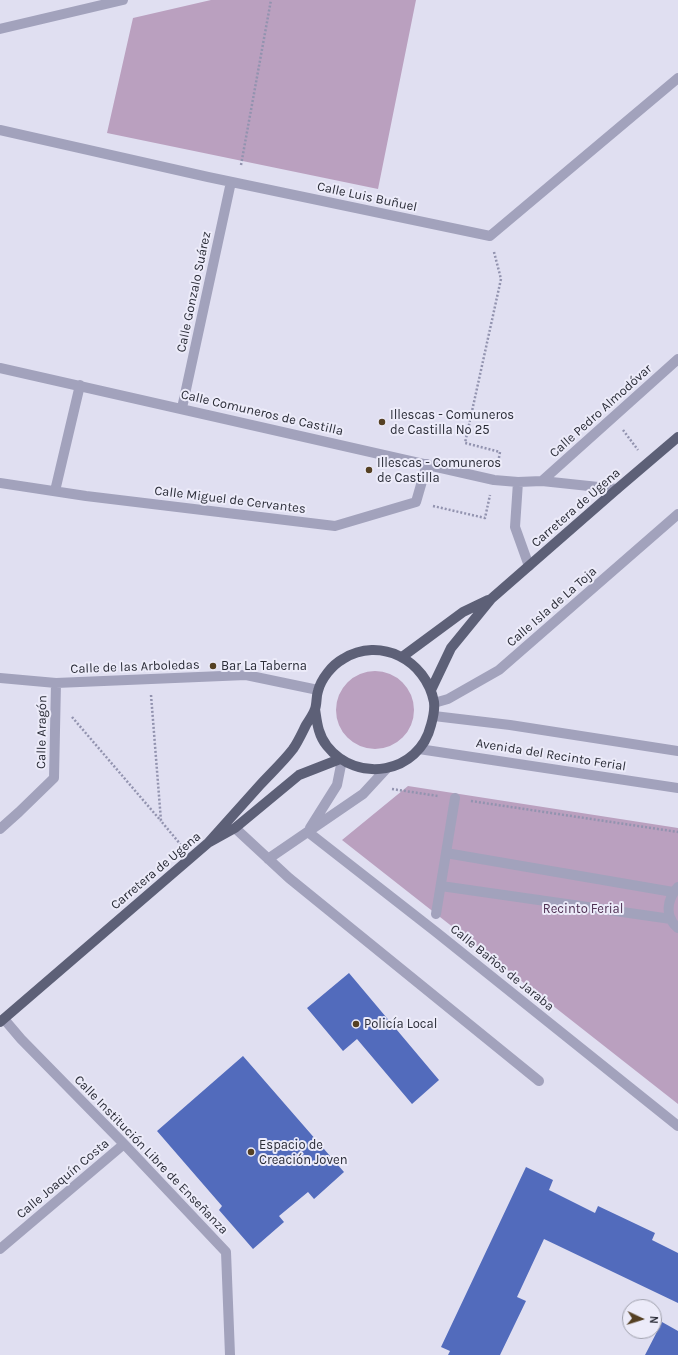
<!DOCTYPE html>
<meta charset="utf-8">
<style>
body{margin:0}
#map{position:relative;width:678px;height:1355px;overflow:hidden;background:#e0dff1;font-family:Karla,sans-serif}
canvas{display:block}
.north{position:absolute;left:622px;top:1299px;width:40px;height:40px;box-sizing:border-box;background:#ecebf9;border:1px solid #9e9fab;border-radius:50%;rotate:94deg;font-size:11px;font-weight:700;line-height:16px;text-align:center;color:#2a2c37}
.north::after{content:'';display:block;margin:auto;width:14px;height:18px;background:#554023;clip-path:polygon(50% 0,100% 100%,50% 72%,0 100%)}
</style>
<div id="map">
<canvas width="678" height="1355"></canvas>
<div class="north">N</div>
</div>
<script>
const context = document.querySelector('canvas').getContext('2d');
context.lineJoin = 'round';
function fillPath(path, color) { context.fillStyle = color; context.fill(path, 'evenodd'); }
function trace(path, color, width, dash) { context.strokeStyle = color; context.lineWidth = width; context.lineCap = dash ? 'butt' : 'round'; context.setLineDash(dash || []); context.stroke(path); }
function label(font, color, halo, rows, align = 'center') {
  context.font = font + ' Karla,sans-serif'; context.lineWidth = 4; context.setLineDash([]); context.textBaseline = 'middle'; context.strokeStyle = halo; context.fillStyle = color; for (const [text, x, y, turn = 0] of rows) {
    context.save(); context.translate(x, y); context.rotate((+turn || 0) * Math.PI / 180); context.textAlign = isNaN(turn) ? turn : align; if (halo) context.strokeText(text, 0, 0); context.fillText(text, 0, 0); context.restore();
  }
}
const green = new Path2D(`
 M211 0H416L378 189 107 133 133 18Z
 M336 710a39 39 0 1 1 78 0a39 39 0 1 1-78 0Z
 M408 786 678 828V1104L342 840Z`);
const building = new Path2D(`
 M349 973 439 1080 412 1104 357 1039 343 1051 307 1008Z
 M243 1056 344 1172 314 1199 308 1192 279 1216 284 1222 253 1249 219 1210 222 1206 157 1131Z
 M526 1167 553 1180 549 1190 595 1213 598 1206 655 1233 652 1240 678 1253V1303L544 1239 517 1297 526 1301 500 1355H448L450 1351 441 1347Z
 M662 1322 678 1331V1355H645Z`);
const path = new Path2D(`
 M241 165 271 0
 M494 252 501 279 465 443 500 452 498 463
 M623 430 638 450
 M433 506 485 518 490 495
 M151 695 161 821 181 845
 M72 717 161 821
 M392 789 438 796
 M471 801 678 832`);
const minor = new Path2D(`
 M0 29 123 0
 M0 130 208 177 490 236 678 78
 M0 368 494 480 518 482 542 481 617 489
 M182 408 231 182
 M542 481 678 359
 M518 482 515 527 529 566
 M0 483 86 496 335 526 416 502 427 464
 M55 491 80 385
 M0 678 56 683 246 675 318 690
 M434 703 448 699 499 670 678 514
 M434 716 510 725 678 751
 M419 749 678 788
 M235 828 289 878 539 1081
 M310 828 337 785 342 760
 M0 829 19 812 54 778 56 683
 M308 832 436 932 678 1126
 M446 853 673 892
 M268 859 363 794 387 768
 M441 886 671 919
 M678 887C667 899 664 917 678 928
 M436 914 455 798
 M4 1019 21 1039 124 1144 226 1252 230 1355
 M0 1249 124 1144`);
const major = new Path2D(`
 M402 657 463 612 488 600
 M431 690 451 648 491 599 617 489 678 437
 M208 843C225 824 243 804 260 785 271 773 283 762 293 749 298 742 302 733 306 725 309 720 313 715 315 709 317 704 316 697 318 691 321 679 332 665 343 659 380 636 426 660 434 702 435 710 433 718 431 725 419 774 357 784 327 746 318 735 317 722 315 709
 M0 1022 208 843 235 828 299 775 340 759`);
const markers = [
 [382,422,4,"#554023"],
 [369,470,4,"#554023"],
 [213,666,4,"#554023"],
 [356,1024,4,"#554023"],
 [251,1152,4,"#554023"]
];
const streetNames = [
 ["Calle Luis Buñuel",367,197,12],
 ["Calle Gonzalo Suárez",194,292,-78],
 ["Calle Pedro Almodóvar",601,411,-42],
 ["Calle Comuneros de Castilla",262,413,13],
 ["Calle Miguel de Cervantes",230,500,7],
 ["Carretera de Ugena",576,508,-41],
 ["Calle Isla de La Toja",552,607,-41],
 ["Calle de las Arboledas",135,667,-2],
 ["Calle Aragón",42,732,-89],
 ["Avenida del Recinto Ferial",551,755,9],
 ["Carretera de Ugena",156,871,-40],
 ["Calle Baños de Jaraba",502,968,39],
 ["Calle Institución Libre de Enseñanza",151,1155,46],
 ["Calle Joaquín Costa",63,1179,-40]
];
const poiNames = [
 ["Illescas - Comuneros",390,415],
 ["de Castilla Nº 25",390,430],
 ["Illescas - Comuneros",377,463],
 ["de Castilla",377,478],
 ["Bar La Taberna",221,666],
 ["Policía Local",364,1024],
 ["Espacio de",259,1145],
 ["Creación Joven",259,1160]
];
const parkNames = [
 ["Recinto Ferial",583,909]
];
fillPath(green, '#baa0bf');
fillPath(building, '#526bbc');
trace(path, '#9293af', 2.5, [2, 2]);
trace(minor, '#a2a2bc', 10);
trace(major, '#5d6077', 10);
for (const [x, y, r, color] of markers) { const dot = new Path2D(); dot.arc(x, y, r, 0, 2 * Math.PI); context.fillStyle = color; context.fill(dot); trace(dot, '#ecebf9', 1.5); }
label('13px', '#2a2c37', '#ecebf9', streetNames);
label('13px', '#2a2c37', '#ecebf9', poiNames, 'left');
label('13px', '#4f3053', '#ecebf9', parkNames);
</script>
